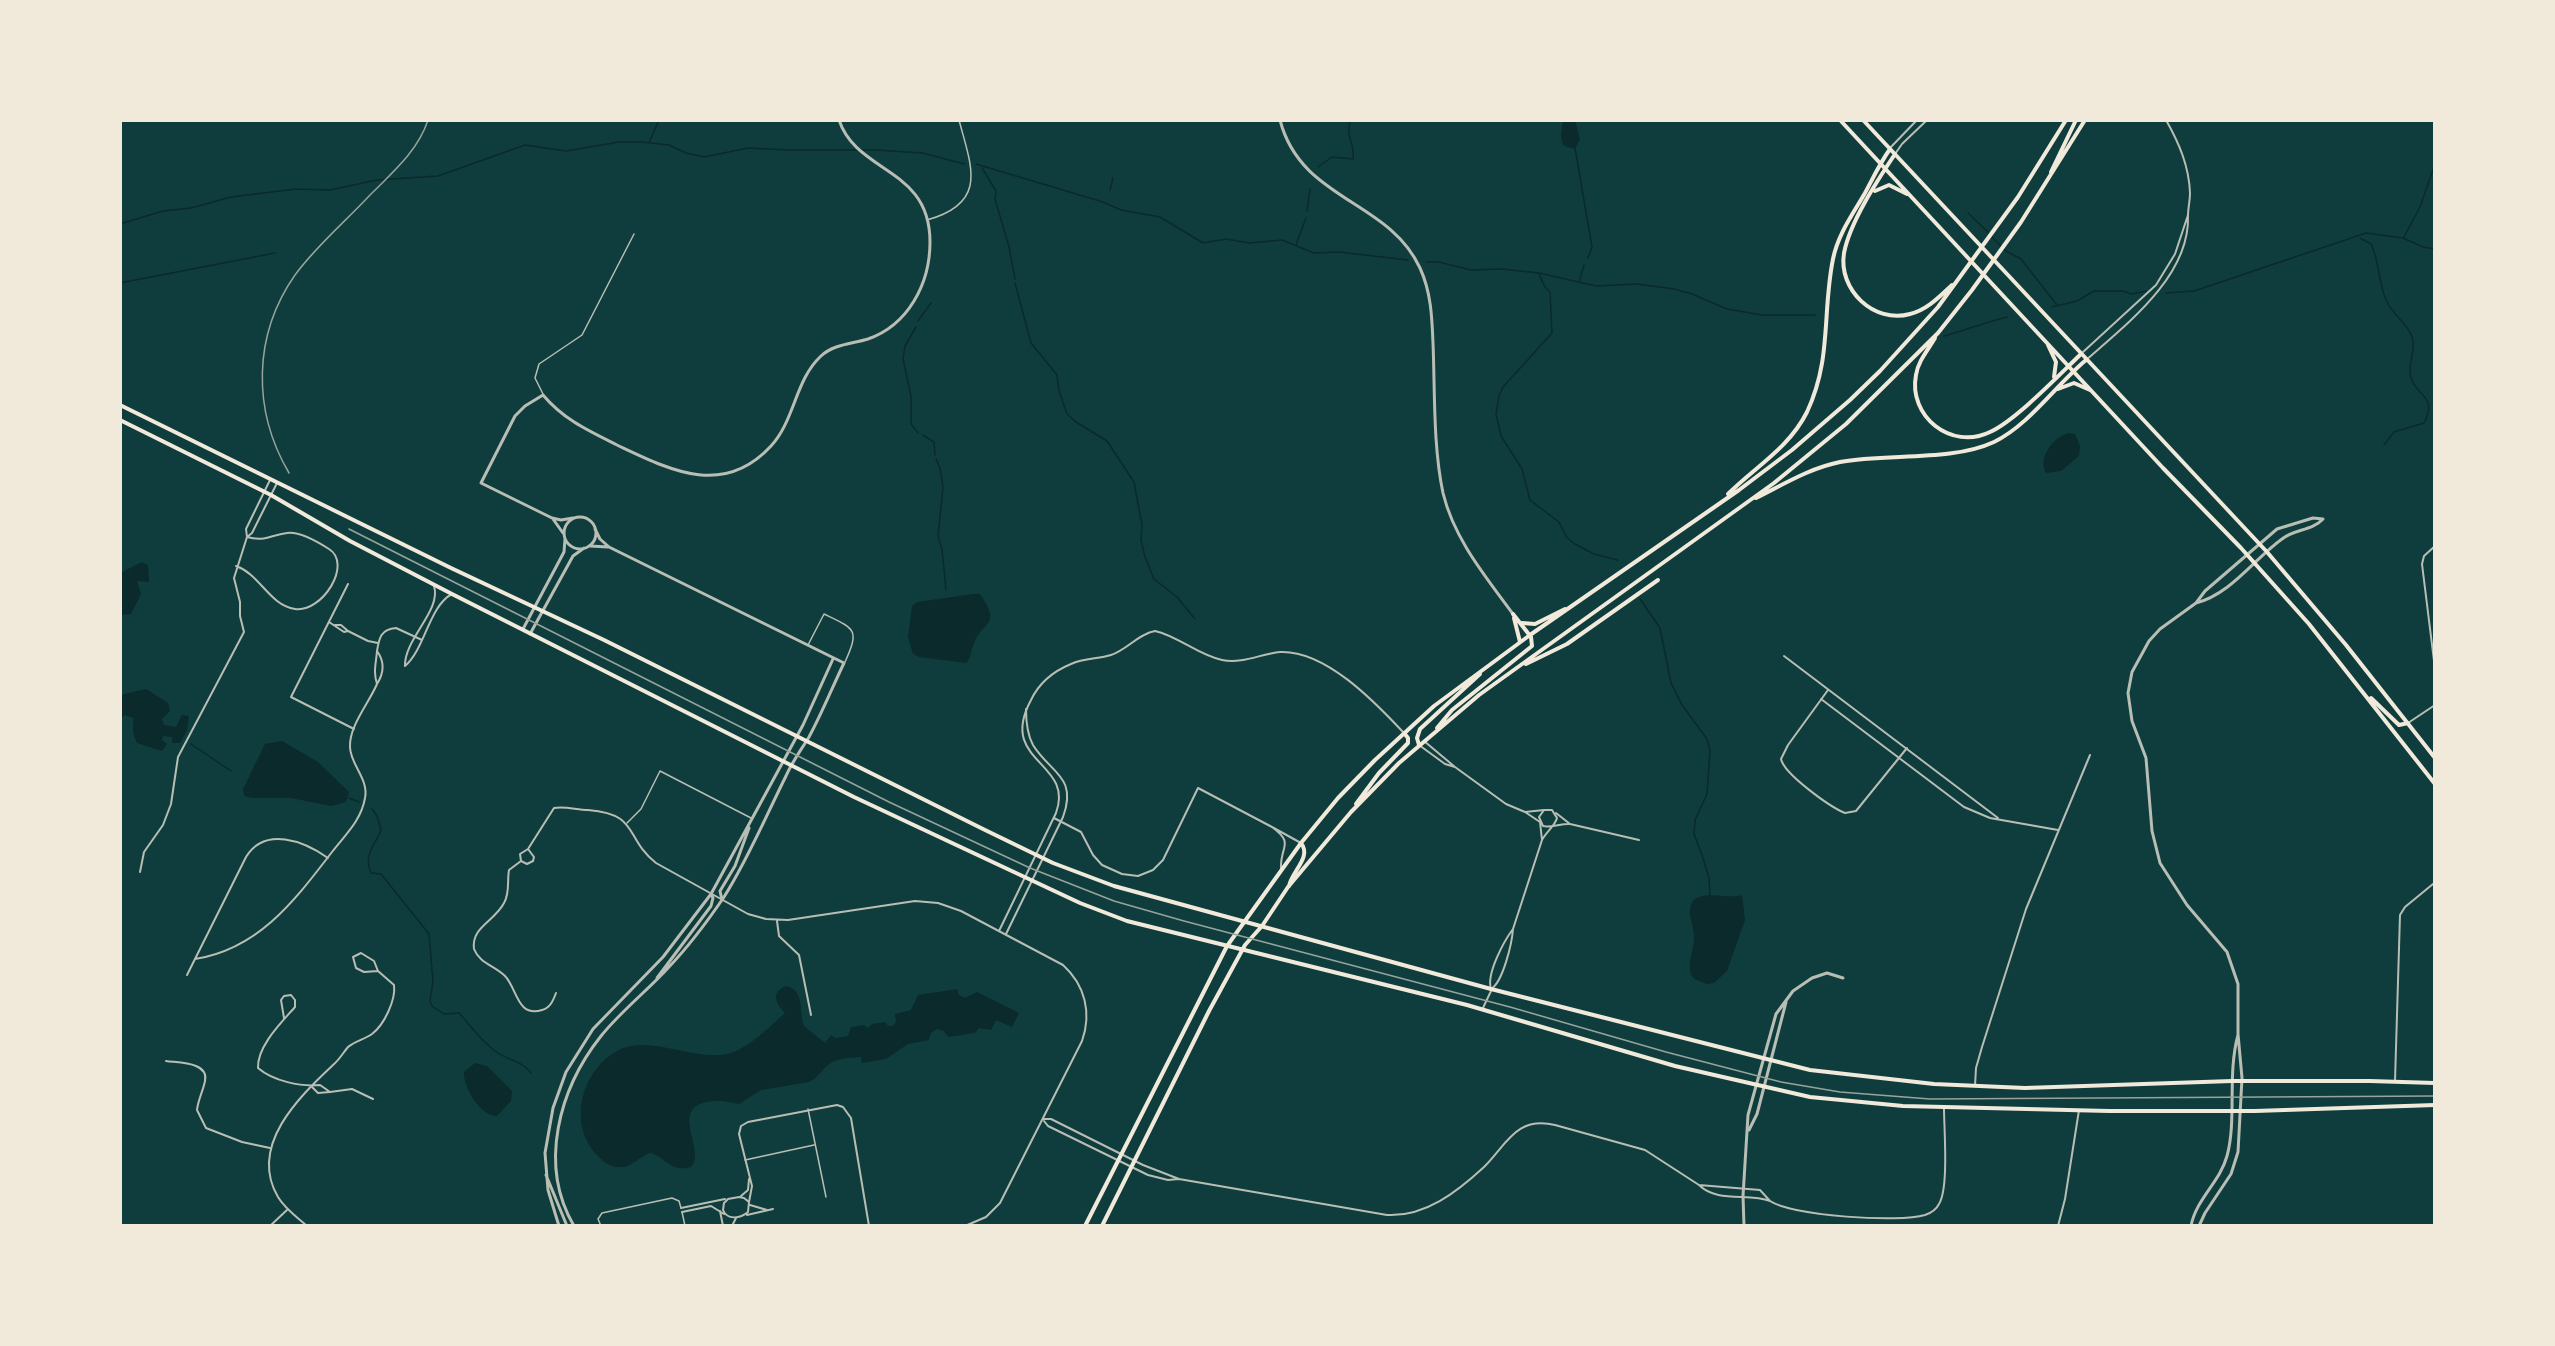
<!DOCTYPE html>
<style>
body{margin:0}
#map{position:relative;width:2555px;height:1346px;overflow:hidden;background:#0f3d3e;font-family:"PT Sans Narrow",sans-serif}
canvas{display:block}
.frame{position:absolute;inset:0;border:122px solid #f1e9da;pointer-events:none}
</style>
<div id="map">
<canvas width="2555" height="1346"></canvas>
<div class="frame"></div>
</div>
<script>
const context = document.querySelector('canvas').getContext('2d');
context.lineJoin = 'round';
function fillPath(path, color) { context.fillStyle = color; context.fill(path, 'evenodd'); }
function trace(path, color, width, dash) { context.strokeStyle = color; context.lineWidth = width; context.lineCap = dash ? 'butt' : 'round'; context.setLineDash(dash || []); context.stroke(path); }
const water = new Path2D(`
 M1563 120H1575L1580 139 1575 149 1564 146C1559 137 1562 130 1563 120Z
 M2070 433 2075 434 2080 446 2079 456 2061 471 2046 473C2037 458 2054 435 2070 433Z
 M142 562 148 565 149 582 137 581 141 594 131 614 122 615 120 573Z
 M973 594H980C1003 628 982 619 973 646 970 653 972 657 966 663L919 657 913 654 908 637 912 606 917 602Z
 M146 689 168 703 170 711 162 719 164 725 176 727 182 715 189 716 187 730 180 743H172V737L163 736 162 740 167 744 162 751 137 743 133 733V718L125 715 120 718V695Z
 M282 741 318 762 349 792 346 802 331 806 291 798H252L244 796 243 789 265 744Z
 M1742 895 1745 920 1727 971 1714 983 1707 984 1694 979C1684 968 1695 949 1694 936 1694 923 1686 915 1692 902 1704 889 1726 900 1742 895Z
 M786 986C805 989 799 1013 804 1026L825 1043 831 1035 835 1038 848 1036 851 1027 864 1025 868 1028 872 1024 885 1022 888 1026H893L896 1022 895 1014 911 1010 918 995 957 989 959 995 965 998 977 992 1019 1013 1012 1027 996 1020 991 1030 979 1028 975 1033 948 1037 944 1031 937 1029 931 1033 929 1040 908 1044 886 1059 862 1063 861 1057C851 1058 839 1058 831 1063 822 1068 819 1078 809 1082L761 1090 739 1104C731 1103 723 1100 715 1101 664 1104 708 1150 691 1167 669 1173 667 1157 650 1153 640 1156 632 1167 622 1167 612 1168 604 1163 598 1156 567 1125 581 1071 617 1051 649 1032 699 1065 734 1052 753 1044 769 1027 785 1013 776 1004 770 992 786 986Z
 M475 1063 487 1066 512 1091 511 1101 497 1116C480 1116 463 1087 464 1072Z`);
const stream = new Path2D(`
 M649 143 659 120
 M1575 148 1592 247 1588 258
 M976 164 1103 202 1121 210 1160 217 1203 243 1226 239 1249 243 1282 240 1314 253 1339 252 1408 260
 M1318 167 1332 157 1353 159C1356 146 1344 134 1351 120
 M982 168 996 191 995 199 1009 247 1015 279
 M1110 190 1113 178
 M1307 211 1310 189
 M1968 213 1989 233
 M120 224 163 211 191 208 231 197 296 189 330 190 377 180 438 176 525 145 566 151 619 142H642L669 145 686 153 704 157 748 148 790 150H876L923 153 964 164
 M1992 237 2006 251 2021 259 2057 305
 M2404 237 2420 207 2435 164
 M2360 238 2371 244C2380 262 2378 284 2387 302 2393 315 2411 327 2413 341 2415 353 2407 365 2411 378 2417 397 2438 396 2424 423L2394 432 2384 445
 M1296 245 1306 218
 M1426 262H1439L1471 270 1501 269 1539 273 1596 286 1637 284 1674 289 1692 294 1727 309 1762 315H1815
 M1539 274 1545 287 1550 292 1552 333 1503 387 1499 396 1496 414 1501 436 1522 469 1530 500 1559 522 1567 538 1575 544 1594 554 1617 560
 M1579 282 1584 265
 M120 283 275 253
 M1015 283 1031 343 1057 375 1059 391 1067 414 1076 422 1107 441 1134 482 1142 525 1141 540 1145 557 1154 579 1177 597 1195 619
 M2166 293 2194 291 2206 287 2366 233 2403 238 2423 247 2435 249
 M2052 307 2077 301 2094 291H2122L2132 294 2146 291
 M918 321 931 303
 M916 327 905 346 903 359 911 396V424L918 433
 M1944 336C1966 330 1986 322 2007 317
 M923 435 934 442 935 455
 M936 459 940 468 943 487 938 536 942 549 946 590
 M1640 599 1660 628 1671 683 1682 705 1707 739 1710 750 1707 794 1695 820 1694 834 1703 858 1709 878 1710 896
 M191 744 231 771
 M349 798 359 802
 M372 809 377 816 381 830C375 846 363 854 371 873L381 874 429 934 433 982 430 1001 432 1006 444 1014 459 1013C471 1026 480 1040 495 1051 507 1060 522 1061 531 1073`);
const service = new Path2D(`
 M927 220C989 203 971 166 959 120
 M543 394 535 378 539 364 582 335 634 234
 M808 645 824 614C855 629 860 629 845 662
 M627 823 641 809 660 771 751 818
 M808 1109 826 1197
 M745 1160 814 1145
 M682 1212 685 1226
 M601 1226 598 1219 602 1213 672 1198 679 1201 681 1208`);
const minor = new Path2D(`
 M1890 148 1917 120
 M1895 154 1902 144 1927 120
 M2083 352 2156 285 2175 254 2188 215
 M2086 360C2127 324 2190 276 2188 216 2188 208 2190 201 2190 193 2189 166 2179 143 2166 120
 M270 480 246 529 247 537 252 533 277 483
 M2435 546 2424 556 2422 564 2435 669
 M348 584 291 697 354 729
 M329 622 344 632 348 631 341 625H335
 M348 631 368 641 378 643
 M377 651C385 662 384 673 377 684 373 671 376 664 377 651 379 638 381 629 396 628L422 640
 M1784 656 1998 818
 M405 666C404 639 442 610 434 586
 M405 666C425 649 429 606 452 594
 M1828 690 1788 745 1781 759C1784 774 1830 807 1845 813L1856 811 1907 748
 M1821 699 1964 807 1990 818 2058 830
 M2408 723 2435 705
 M1419 745 1445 764 1455 767 1424 741
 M1455 767 1506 804 1525 812
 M1544 810 1525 812 1540 822 1542 840C1546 832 1555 826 1557 818L1552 810H1544L1539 817 1543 826C1551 828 1562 823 1570 824L1556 813
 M1054 818 1081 832 1093 855 1102 865 1122 874 1138 876 1153 870 1163 860 1198 788 1272 827
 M1570 824 1639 840
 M528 849 534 857 533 861 527 864 521 861 520 854 528 849 554 808C565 806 577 810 588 810 640 814 624 838 656 863L748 914 766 919 788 920 915 901 938 903 961 911 1063 965C1085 985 1092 1013 1082 1041L1000 1203 986 1217 965 1226
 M521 861 509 870C507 881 510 893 504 903 495 921 471 927 474 949 480 964 494 965 505 976 517 988 517 1018 542 1010 550 1008 553 1001 556 993
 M1281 868C1280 846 1295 844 1272 827L1301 843
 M140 872 144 852 163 825 171 804 178 757 244 632 240 616V602L234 578 247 537C265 542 270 535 287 533 300 531 318 542 329 549 353 564 322 613 295 609 269 605 260 574 236 566
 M777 921 779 936 799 955 811 1015
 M1513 929C1512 943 1503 982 1491 989 1486 974 1504 941 1513 929Z
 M1513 929 1542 840
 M999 931 1056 813C1075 761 997 763 1031 700 1039 683 1054 671 1071 664 1084 658 1098 659 1111 655 1127 650 1138 634 1155 631 1178 636 1198 655 1222 660 1243 664 1260 654 1280 652 1325 650 1374 701 1403 732
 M1006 934 1063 817C1078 776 1050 773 1033 745 1027 734 1026 721 1026 709
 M195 959C259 949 295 900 332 852 345 835 361 821 365 798 369 779 350 764 350 747 349 726 369 703 377 684
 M187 975 246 857C265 826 304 841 328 858
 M1482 1010 1491 991
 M284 1018 281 1000 284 996 291 995 295 1000V1007C282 1022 257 1046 258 1068 273 1081 301 1087 320 1085L330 1092 318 1093 311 1086
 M166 1061C179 1063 209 1062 205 1081 203 1091 198 1100 197 1110L206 1128 242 1142 270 1148
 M2395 1081 2400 915 2405 907 2433 884
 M1975 1086 1976 1068 1982 1047 2026 909 2090 755
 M330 1092 352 1089 373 1099
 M1043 1119H1051L1143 1165 1179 1179
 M1044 1121 1048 1126 1148 1175 1168 1180 1179 1179 1387 1215C1425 1217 1457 1192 1484 1167 1507 1144 1516 1116 1555 1125L1645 1150 1699 1185
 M1699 1185 1760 1190 1770 1201C1748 1193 1717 1203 1699 1185Z
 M741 1196 748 1190 749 1179
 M739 1197 744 1198 749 1202 748 1212C740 1219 727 1220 723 1210L724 1203 728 1199Z
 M1770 1201C1793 1216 1899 1223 1925 1215 1931 1213 1936 1210 1939 1204 1949 1188 1944 1129 1944 1108
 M749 1202 752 1186 739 1134 741 1126 748 1122 837 1105 843 1107 851 1118 869 1226
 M750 1205 767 1210
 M681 1208 725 1199
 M720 1211 723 1226
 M682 1212 711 1206 724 1214
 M747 1215 773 1209
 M270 1226 288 1209
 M307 1226C297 1217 285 1209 278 1197 248 1146 299 1097 333 1065 339 1060 343 1053 348 1047 355 1041 365 1039 372 1034 384 1025 396 1000 394 985L378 971 374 961 361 953 353 957 356 968 364 972 378 971
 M732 1226 736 1218
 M2058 1226 2065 1199 2079 1110`);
const tertiary = new Path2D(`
 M1280 120C1301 201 1388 199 1420 268 1431 292 1432 317 1433 343 1435 391 1433 446 1443 493 1454 539 1486 577 1513 614
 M564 533a16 16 0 1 1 32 0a16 16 0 1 1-32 0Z
 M573 518 561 520 552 518 481 483 515 416 525 406 543 395C564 420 589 431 617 445 670 470 723 498 771 446 795 420 795 380 821 356 834 344 852 344 868 339 908 325 930 284 930 242 930 167 857 174 839 120
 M2313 518 2323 519C2312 531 2294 529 2282 539 2254 559 2231 594 2196 603L2205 591 2277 529Z
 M553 519 563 533
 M590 546 608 547
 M2196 603 2160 629 2149 641 2132 672 2128 693 2132 721 2146 758 2152 831 2160 863 2187 905 2227 952 2238 984V1034L2242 1078 2238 1152 2231 1174 2205 1213 2199 1226
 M523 629 564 552 565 539
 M530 634 573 556 584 548
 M722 900 720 891 735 866 749 828
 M657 978 711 906 713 898 711 894
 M1749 1130 1757 1114 1786 1002
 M546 1175 567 1226
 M559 1226 548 1190 545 1153 553 1108 566 1072 593 1029 663 957 711 894 803 725 833 659
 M574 1226C538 1165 559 1089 601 1036 621 1011 647 991 668 968 689 946 707 922 724 897 748 859 766 816 786 776 792 762 801 750 809 737 822 713 832 688 844 663L609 547 600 539 595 529
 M1744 1226 1743 1196 1748 1115 1776 1014 1793 991 1812 978 1827 973 1843 978
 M2191 1226C2196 1199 2220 1182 2227 1156 2237 1119 2227 1075 2238 1035`);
const primary = new Path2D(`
 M1840 120 2163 468 2241 548 2309 624 2435 784
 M1863 120 2267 552 2346 645 2435 758
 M1895 154C1877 181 1850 222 1844 253 1838 290 1874 324 1910 314 1927 310 1939 297 1952 285
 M2051 172 2076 120
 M1875 191 1889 185 1907 194
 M1935 338C1928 350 1918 361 1916 375 1908 416 1951 451 1990 432 2016 420 2058 376 2081 354
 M2048 345 2056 362 2054 377
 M2058 389 2074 383 2090 390
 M120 405 451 568 604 640 983 829 1053 863 1114 886 1491 989 1810 1070 1934 1084 2025 1088 2232 1081H2370L2435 1083
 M120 420 271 495 350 541 452 594 854 797 1080 903 1127 921 1467 1005 1675 1066 1810 1097 1903 1106 2109 1111H2255L2435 1105
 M1728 494C1755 467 1789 448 1807 412 1832 359 1822 313 1833 259 1838 234 1853 214 1865 193 1873 178 1880 163 1890 149
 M1756 498C1784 484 1810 468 1840 462 1887 453 1951 462 1994 442 2029 425 2056 385 2086 360
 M1514 618 1520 642
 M1522 623 1535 624 1565 609
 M1526 664 1567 644 1658 580
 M2371 698 2399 725 2408 723
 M1437 728 1452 710 1532 646 1531 637 1513 614
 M1419 745 1417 738 1420 729 1480 674
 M1356 804 1379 773 1408 743V738L1404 733
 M1289 886C1292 871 1312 857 1301 843
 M1085 1226 1227 946 1301 843 1338 798 1375 760 1434 706 1530 635 1739 490 1792 450 1850 400 1880 371 1938 307 2018 197 2066 120
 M1102 1226 1209 1011 1245 945 1262 926 1288 887 1351 812 1399 763 1479 695 1774 483 1846 424 1938 333 1972 290 2021 222 2085 120`);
const tram = new Path2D(`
 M289 473C252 410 253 335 295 275 316 246 346 221 370 195 392 173 418 151 428 120
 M349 529 889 802 1030 868 1114 901 1184 921 1510 1007 1666 1052 1781 1082 1840 1092 1930 1099 2435 1096`);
fillPath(water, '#0a2a2b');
trace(stream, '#0a2a2b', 1.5);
trace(service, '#b8beb3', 1.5);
trace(minor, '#b8beb3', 2);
trace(tertiary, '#b8beb3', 3);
trace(primary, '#f1e9da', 4);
trace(tram, '#97a49c', 1.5);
</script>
